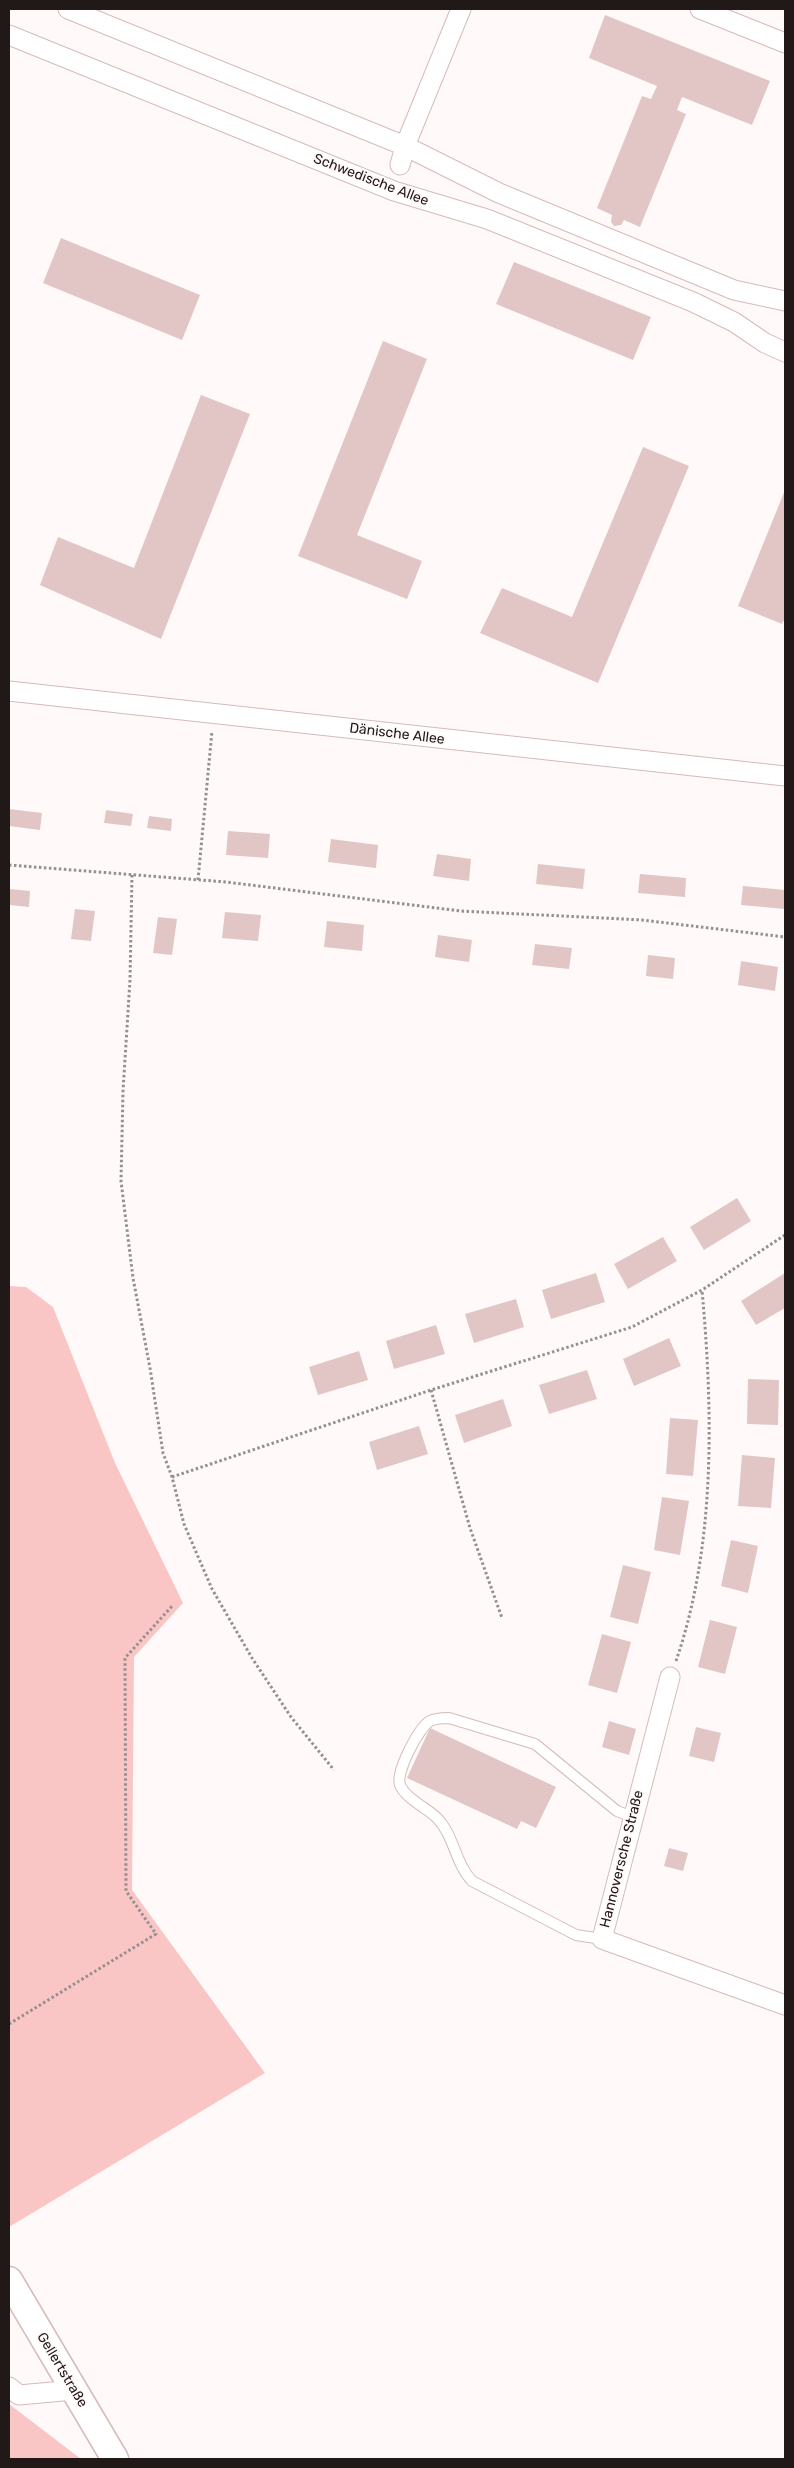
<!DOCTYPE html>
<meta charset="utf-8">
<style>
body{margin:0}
#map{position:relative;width:794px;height:2468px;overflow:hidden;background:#fff9f9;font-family:Rubik,sans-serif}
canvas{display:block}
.frame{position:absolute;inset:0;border:10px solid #211818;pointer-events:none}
</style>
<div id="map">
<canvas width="794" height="2468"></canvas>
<div class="frame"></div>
</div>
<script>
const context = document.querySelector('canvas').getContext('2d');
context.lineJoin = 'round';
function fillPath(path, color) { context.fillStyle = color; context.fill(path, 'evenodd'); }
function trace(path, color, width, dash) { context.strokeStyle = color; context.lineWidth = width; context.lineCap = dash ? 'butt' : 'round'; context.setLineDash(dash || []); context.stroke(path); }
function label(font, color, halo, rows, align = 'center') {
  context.font = font + ' Rubik,sans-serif'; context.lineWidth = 4; context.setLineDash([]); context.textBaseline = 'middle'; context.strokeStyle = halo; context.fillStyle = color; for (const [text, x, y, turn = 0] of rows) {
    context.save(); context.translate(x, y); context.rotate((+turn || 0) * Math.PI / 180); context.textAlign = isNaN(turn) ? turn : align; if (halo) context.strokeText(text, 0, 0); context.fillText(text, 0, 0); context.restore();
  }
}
const green = new Path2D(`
 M9 1286 26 1287 53 1307 115 1463 183 1603 134 1657 132 1890 265 2073 9 2227Z
 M9 2404 81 2459H9Z`);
const building = new Path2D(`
 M605 15 770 81 752 125 682 97 677 110 686 114 640 227 624 220 621 225 614 226 611 222 612 215 597 208 642 96 651 99 657 86 589 58Z
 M61 238 200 295 182 340 43 283Z
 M514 262 651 317 633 360 496 304Z
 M383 341 427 359 357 535 422 561 407 599 298 556Z
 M201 395 250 414 161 639 40 585 58 537 134 568Z
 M643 447 689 466 598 683 480 633 502 588 572 617Z
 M785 490V622L783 621 782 624 738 606Z
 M9 809 42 813 40 830 9 826Z
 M106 810 133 814 131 826 104 823Z
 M149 816 172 819 171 831 147 828Z
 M228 831 270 834 268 858 226 855Z
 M331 839 378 845 376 868 328 862Z
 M437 854 471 859 469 881 433 876Z
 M538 864 585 869 583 889 536 884Z
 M640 874 686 878 685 897 638 893Z
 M743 886 785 890V909L741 905Z
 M9 889 30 891 29 907 9 905Z
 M75 909 95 911 91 941 71 939Z
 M225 912 261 915 258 941 222 938Z
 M158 917 177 919 172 955 153 953Z
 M327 921 364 925 362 951 324 947Z
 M438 935 472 940 469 962 435 957Z
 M535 944 572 948 569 969 532 965Z
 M648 955 675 958 673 979 646 976Z
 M741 961 778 967 775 991 738 985Z
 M737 1198 751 1221 704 1250 690 1227Z
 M663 1237 677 1261 628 1289 614 1264Z
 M596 1273 605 1302 551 1319 542 1290Z
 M785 1273V1308L756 1325 741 1301Z
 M516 1299 524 1327 474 1343 465 1314Z
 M436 1325 445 1354 394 1369 386 1341Z
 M669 1338 681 1366 634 1386 623 1359Z
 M359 1351 368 1380 318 1395 309 1367Z
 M587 1370 597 1399 549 1414 539 1385Z
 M748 1379 779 1380 778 1425 747 1424Z
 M503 1399 512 1426 464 1443 455 1415Z
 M670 1418 698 1420 693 1476 666 1474Z
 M419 1426 428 1454 377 1470 369 1442Z
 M742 1455 775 1458 771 1508 738 1506Z
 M662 1497 689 1501 680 1555 654 1550Z
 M731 1540 758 1546 748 1593 721 1586Z
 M623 1565 651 1572 638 1624 610 1617Z
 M710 1620 737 1627 725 1674 698 1667Z
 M602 1634 631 1642 617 1693 588 1685Z
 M609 1721 636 1729 629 1755 602 1747Z
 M696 1727 721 1733 714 1762 689 1756Z
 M430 1728 556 1787 536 1828 521 1821 517 1829 407 1778Z
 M669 1848 688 1853 683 1871 664 1866Z`);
const path = new Path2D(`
 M9 865 226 882 461 911 642 920 785 937
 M132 875 130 980 123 1091 121 1181 133 1278 150 1368 163 1453 172 1477 184 1524 212 1589 252 1658 291 1717 334 1770
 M198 880 212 731
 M431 1390 470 1528 502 1618
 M172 1477 431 1390 632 1327 702 1290 785 1235
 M676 1661C716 1545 713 1411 702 1290
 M9 2024 156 1934 126 1891 125 1658 173 1605`);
const lane = new Path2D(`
 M602 1939 576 1935 472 1881C455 1863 454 1835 437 1818 426 1807 406 1799 400 1785 395 1773 419 1727 430 1721 436 1718 443 1718 449 1718L535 1744 617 1811 633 1817`);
const street = new Path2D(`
 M68 9 405 146 499 193 734 290 785 301
 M700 9 785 43
 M9 35 394 191 487 219 693 302 734 322 765 343 785 352
 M400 165 405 146 461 9
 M9 691 785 776
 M670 1677 602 1939 785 2005
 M9 2387 19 2395 74 2390`);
const secondary = new Path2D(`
 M9 2280 115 2459`);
const streetNames = [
 ["Schwedische Allee",371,180,21],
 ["Dänische Allee",397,734,7],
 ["Hannoversche Straße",622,1859,-76],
 ["Gellertstraße",62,2370,59]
];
fillPath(green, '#f9c6c5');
fillPath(building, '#e2c6c5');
trace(lane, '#d6bbba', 12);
trace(street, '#d6bbba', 21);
trace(secondary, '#d6bbba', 29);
trace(path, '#968f8f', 3, [2.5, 2.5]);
trace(lane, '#fff', 10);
trace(street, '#fff', 19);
trace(secondary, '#fff', 26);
label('14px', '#211818', '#fff9f9', streetNames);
</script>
